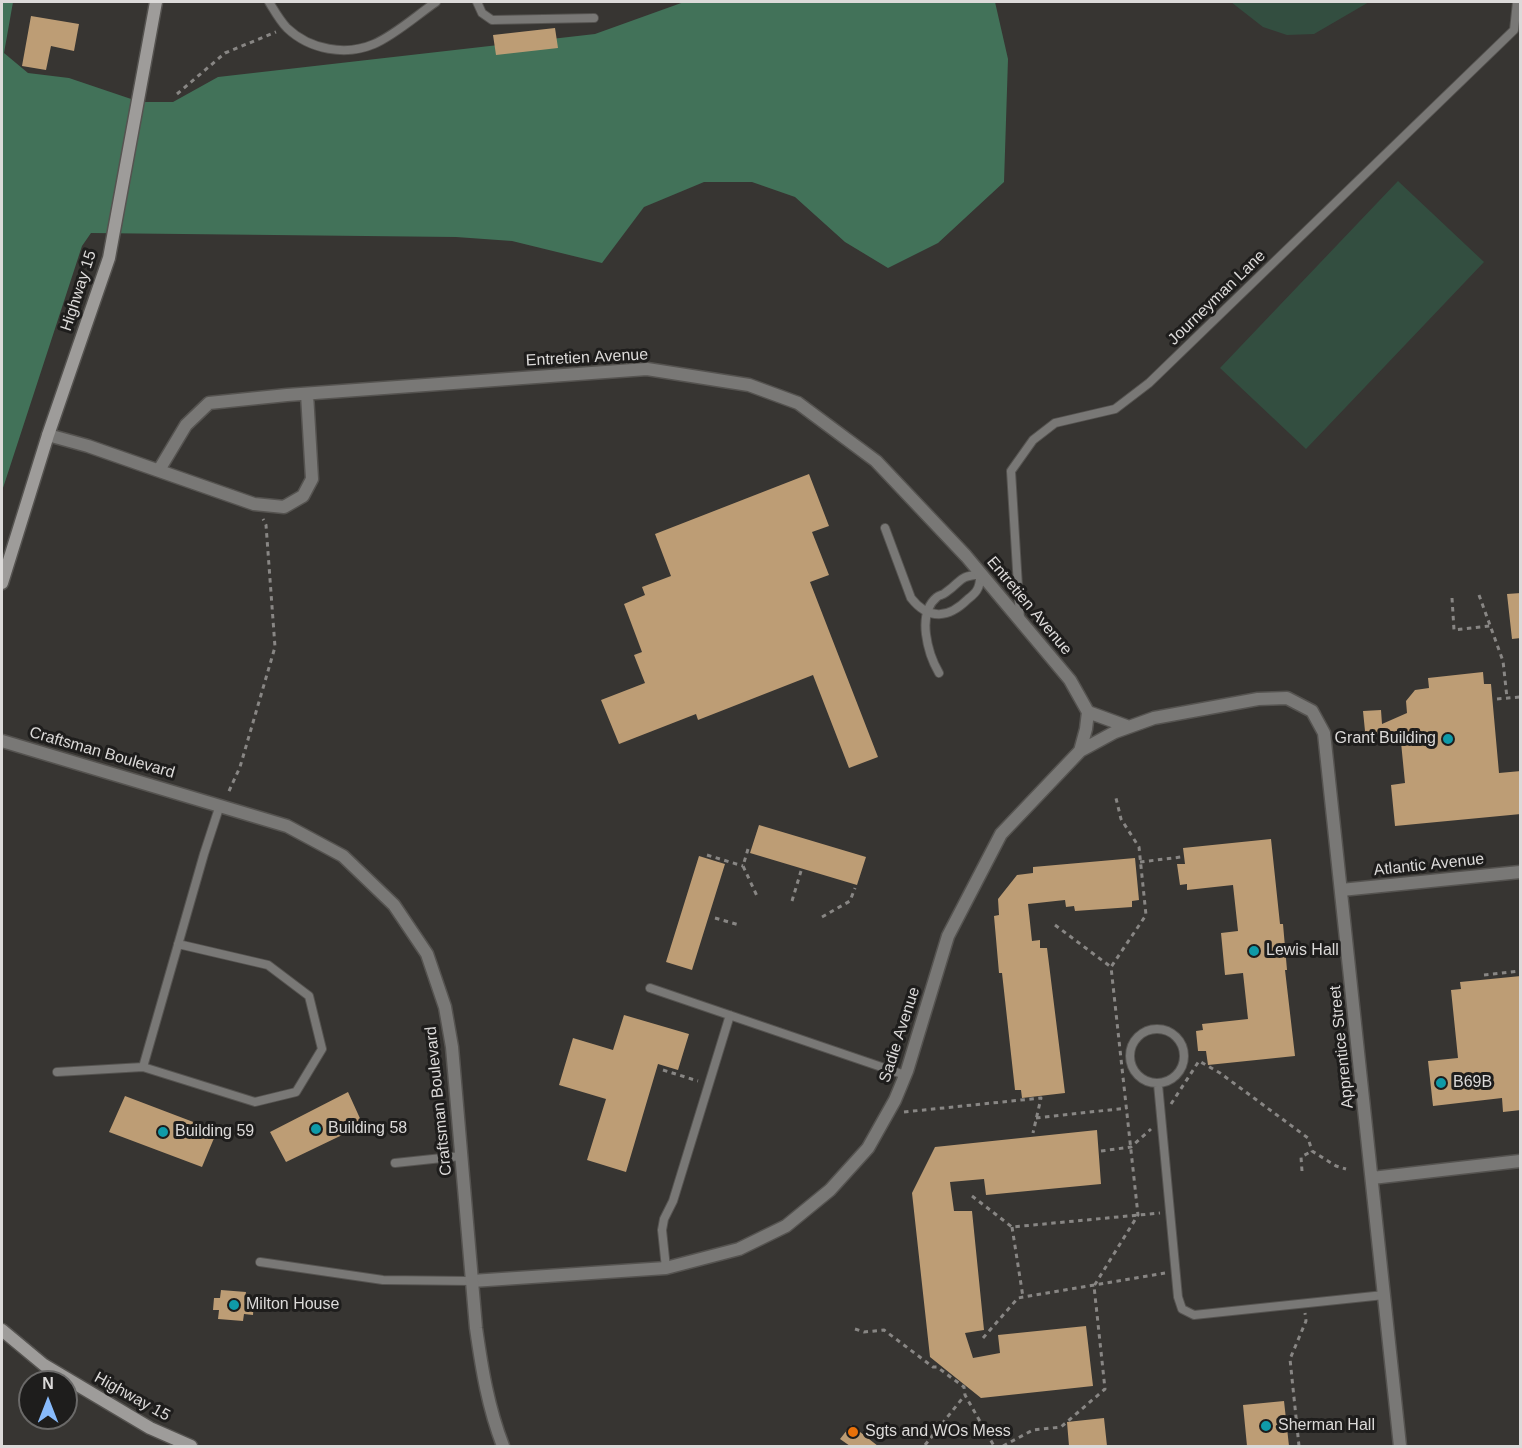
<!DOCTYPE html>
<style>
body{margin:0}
#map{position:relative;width:1522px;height:1448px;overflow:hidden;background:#373532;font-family:Arial,sans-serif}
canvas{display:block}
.frame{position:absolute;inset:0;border:3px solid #dcdad9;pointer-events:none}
.north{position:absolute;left:18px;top:1370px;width:60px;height:60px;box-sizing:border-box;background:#1e1d1c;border:2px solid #6a6968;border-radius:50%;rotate:0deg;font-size:16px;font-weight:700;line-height:24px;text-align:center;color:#dcdad9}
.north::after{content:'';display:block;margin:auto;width:21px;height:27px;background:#88bbfc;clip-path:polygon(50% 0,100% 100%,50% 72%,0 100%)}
</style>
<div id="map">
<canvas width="1522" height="1448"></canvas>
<div class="frame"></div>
<div class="north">N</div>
</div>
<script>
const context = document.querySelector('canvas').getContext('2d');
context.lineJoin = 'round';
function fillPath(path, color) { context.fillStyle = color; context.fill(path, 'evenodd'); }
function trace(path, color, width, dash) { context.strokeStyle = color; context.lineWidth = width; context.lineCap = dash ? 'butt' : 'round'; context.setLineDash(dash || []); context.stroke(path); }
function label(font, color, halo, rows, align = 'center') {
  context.font = font + ' Arial,sans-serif'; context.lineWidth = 6; context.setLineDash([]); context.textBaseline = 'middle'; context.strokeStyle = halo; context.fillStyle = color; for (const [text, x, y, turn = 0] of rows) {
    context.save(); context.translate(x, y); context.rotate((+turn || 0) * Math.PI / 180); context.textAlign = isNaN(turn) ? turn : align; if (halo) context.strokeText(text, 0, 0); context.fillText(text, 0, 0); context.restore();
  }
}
const green = new Path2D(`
 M1231 2H1369L1314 34 1287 35 1263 27Z
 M1398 181 1484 262 1306 449 1220 368Z`);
const forest = new Path2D(`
 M2 2H13L4 53 28 73 69 78 140 102H173L218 77 595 34 684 2H995L1008 59 1004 182 938 243 888 268 845 242 795 197 752 182H704L644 207 602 263 512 241 456 237 91 233 82 246 2 491Z`);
const building = new Path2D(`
 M31 16 79 24 74 51 51 46 46 70 22 66Z
 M555 28 558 48 496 55 493 35Z
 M809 474 829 526 812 532 829 575 810 582 878 757 849 768 813 675 698 720 696 714 619 744 601 700 645 683 634 655 642 652 624 604 645 595 642 587 671 576 655 534Z
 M1521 593V638L1512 639 1507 594Z
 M1483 672 1484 684H1491L1499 773 1521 771V814L1395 826 1391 785 1405 783 1400 732 1360 736V734L1365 731 1363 711 1381 710 1382 724 1407 713 1406 701 1415 690 1429 688 1428 678Z
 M759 825 866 857 857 885 750 853Z
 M1271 839 1280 924H1283L1287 970H1285L1295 1056 1208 1065 1206 1051H1198L1196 1031 1203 1030 1202 1024 1248 1019 1243 973 1225 975 1221 933 1238 931 1233 885 1187 890V884L1180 885 1177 864H1185L1183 848Z
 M699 856 725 864 692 970 666 962Z
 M1135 858 1139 900 1132 901V907L1075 911 1074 906 1066 907 1065 900 1028 904 1032 941 1040 940V948H1047L1065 1093 1022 1098 1021 1090H1015L1002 973H999L994 916 999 915 998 899 1017 875 1033 873V867Z
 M1521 976V1110L1503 1112 1502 1098 1433 1106 1428 1061 1458 1058 1451 990 1461 989 1460 982Z
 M624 1015 689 1034 678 1070 658 1064 626 1172 587 1160 606 1099 559 1085 573 1038 613 1050Z
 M348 1092 363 1125 286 1162 270 1132Z
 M125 1096 217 1131 202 1167 109 1132Z
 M1097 1130 1101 1184 986 1195 984 1179 950 1182 954 1211H972L984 1330 965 1333 973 1358 1000 1353 998 1335 1086 1326 1093 1386 981 1398 930 1357 912 1193 935 1147Z
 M221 1290 246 1292 245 1299H254L253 1315 244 1314 243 1321 218 1319 219 1310H213L214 1298H220Z
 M1284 1401 1289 1446H1247L1243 1405Z
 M1104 1418 1107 1446H1069L1067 1422Z
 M851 1425 878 1446H850L840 1439Z`);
const path = new Path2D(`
 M177 94 225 53 276 32
 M1479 595 1503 661 1507 698
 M1452 598 1454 630 1490 626
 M1497 699 1520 697
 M229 791 240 767 275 647 266 525 263 519
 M748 849 743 866 757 896
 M707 855 743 866
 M1140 862 1181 857
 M792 901 801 871
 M822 917 850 901 855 888
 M715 918 739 925
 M1055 925 1111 967
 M1484 975 1520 971
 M663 1070 698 1081
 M1171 1104 1199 1061 1220 1073 1308 1138 1312 1151 1336 1166 1346 1169
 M904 1112 1041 1098 1033 1133
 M1036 1118 1127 1108
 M1101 1151 1131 1147 1151 1129
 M1302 1171 1301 1157 1312 1151
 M972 1196 1012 1227 1160 1213
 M1012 1227 1023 1297
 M855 1329 864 1332 884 1330 933 1367H937L964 1387 965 1395 994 1446
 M983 1338 1018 1298 1165 1273
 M925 1445 965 1395
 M1003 1446 1033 1430 1061 1427 1105 1389 1094 1286 1138 1215 1111 967 1146 915 1139 847 1121 819 1115 794
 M1299 1446 1290 1359 1306 1321 1305 1313`);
const service = new Path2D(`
 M269 2C274 10 280 21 287 28 310 50 346 56 374 44 395 35 417 15 436 2
 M477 2 482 13 492 20 594 18
 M885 528 911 598C929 621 949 618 968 599 972 596 976 593 978 588 980 584 980 578 981 574 956 577 964 580 945 593 943 595 939 595 937 597 916 614 928 654 939 673
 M1020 619 1011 471 1033 440 1055 423 1115 409 1149 383 1514 30 1517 2
 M650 988 905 1075
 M1130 1056a27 27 0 1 1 54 0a27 27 0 1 1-54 0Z
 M143 1067 204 854 220 805
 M57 1072 143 1067 255 1102 296 1092 322 1049 309 996 268 965 178 944
 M1158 1084 1178 1297 1182 1309 1194 1315 1384 1295
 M395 1163 461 1156
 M260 1262 383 1280 472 1281
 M666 1268 662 1230 664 1219 673 1201 730 1015`);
const minor = new Path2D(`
 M48 435 88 446 254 504 284 507 303 496 312 479 307 394
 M159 470 186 425 209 403 287 395 647 369 749 385 798 403 876 461 966 556 1070 680 1088 712 1086 729 1080 751
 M1088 712 1129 727
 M1341 890 1520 872
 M1372 1178 1520 1161
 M472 1281 666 1268 739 1249 786 1226 830 1190 868 1148 895 1100 907 1071 948 936 1001 834 1080 751 1115 732 1154 718 1258 699 1287 698 1312 711 1324 733 1400 1446`);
const tertiary = new Path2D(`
 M2 741 287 826 343 856 394 905 427 954 445 1007 452 1047 476 1328C482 1370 488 1407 503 1446`);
const secondary = new Path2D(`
 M2 583 48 435 109 258 156 2
 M2 1330 44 1365 150 1428 191 1446`);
const markers = [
 [1448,739,6,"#0f9aa8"],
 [1254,951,6,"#0f9aa8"],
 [1441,1083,6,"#0f9aa8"],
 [316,1129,6,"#0f9aa8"],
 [163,1132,6,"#0f9aa8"],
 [234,1305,6,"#0f9aa8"],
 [1266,1426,6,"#0f9aa8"],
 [853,1432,6,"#e8710a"]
];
const streetNames = [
 ["Highway 15",79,291,-72],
 ["Journeyman Lane",1217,298,-44],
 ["Entretien Avenue",587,358,-3],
 ["Entretien Avenue",1029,606,50],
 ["Craftsman Boulevard",102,753,16],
 ["Atlantic Avenue",1429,865,-6],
 ["Sadie Avenue",900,1035,-72],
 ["Apprentice Street",1342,1047,-96],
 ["Craftsman Boulevard",439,1101,-96],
 ["Highway 15",132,1397,29]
];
const poiNames = [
 ["Grant Building",1436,739,"right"],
 ["Lewis Hall",1266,951],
 ["B69B",1453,1083],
 ["Building 58",328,1129],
 ["Building 59",175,1132],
 ["Milton House",246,1305],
 ["Sherman Hall",1278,1426],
 ["Sgts and WOs Mess",865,1432]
];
fillPath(green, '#334e40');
fillPath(forest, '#427259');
fillPath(building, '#bd9d75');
trace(service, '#555350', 10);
trace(minor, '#555350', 15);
trace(tertiary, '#555350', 15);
trace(secondary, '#555350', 15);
trace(path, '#888684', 3, [4.5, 4.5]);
trace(service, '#797876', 8);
trace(minor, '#797876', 12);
trace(tertiary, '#797876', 12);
trace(secondary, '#9e9c9a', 12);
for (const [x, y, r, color] of markers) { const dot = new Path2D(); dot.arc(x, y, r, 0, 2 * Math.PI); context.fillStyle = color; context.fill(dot); trace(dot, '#1e1d1c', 2); }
label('16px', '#dcdad9', '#1e1d1c', streetNames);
label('16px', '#dcdad9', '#1e1d1c', poiNames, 'left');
</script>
